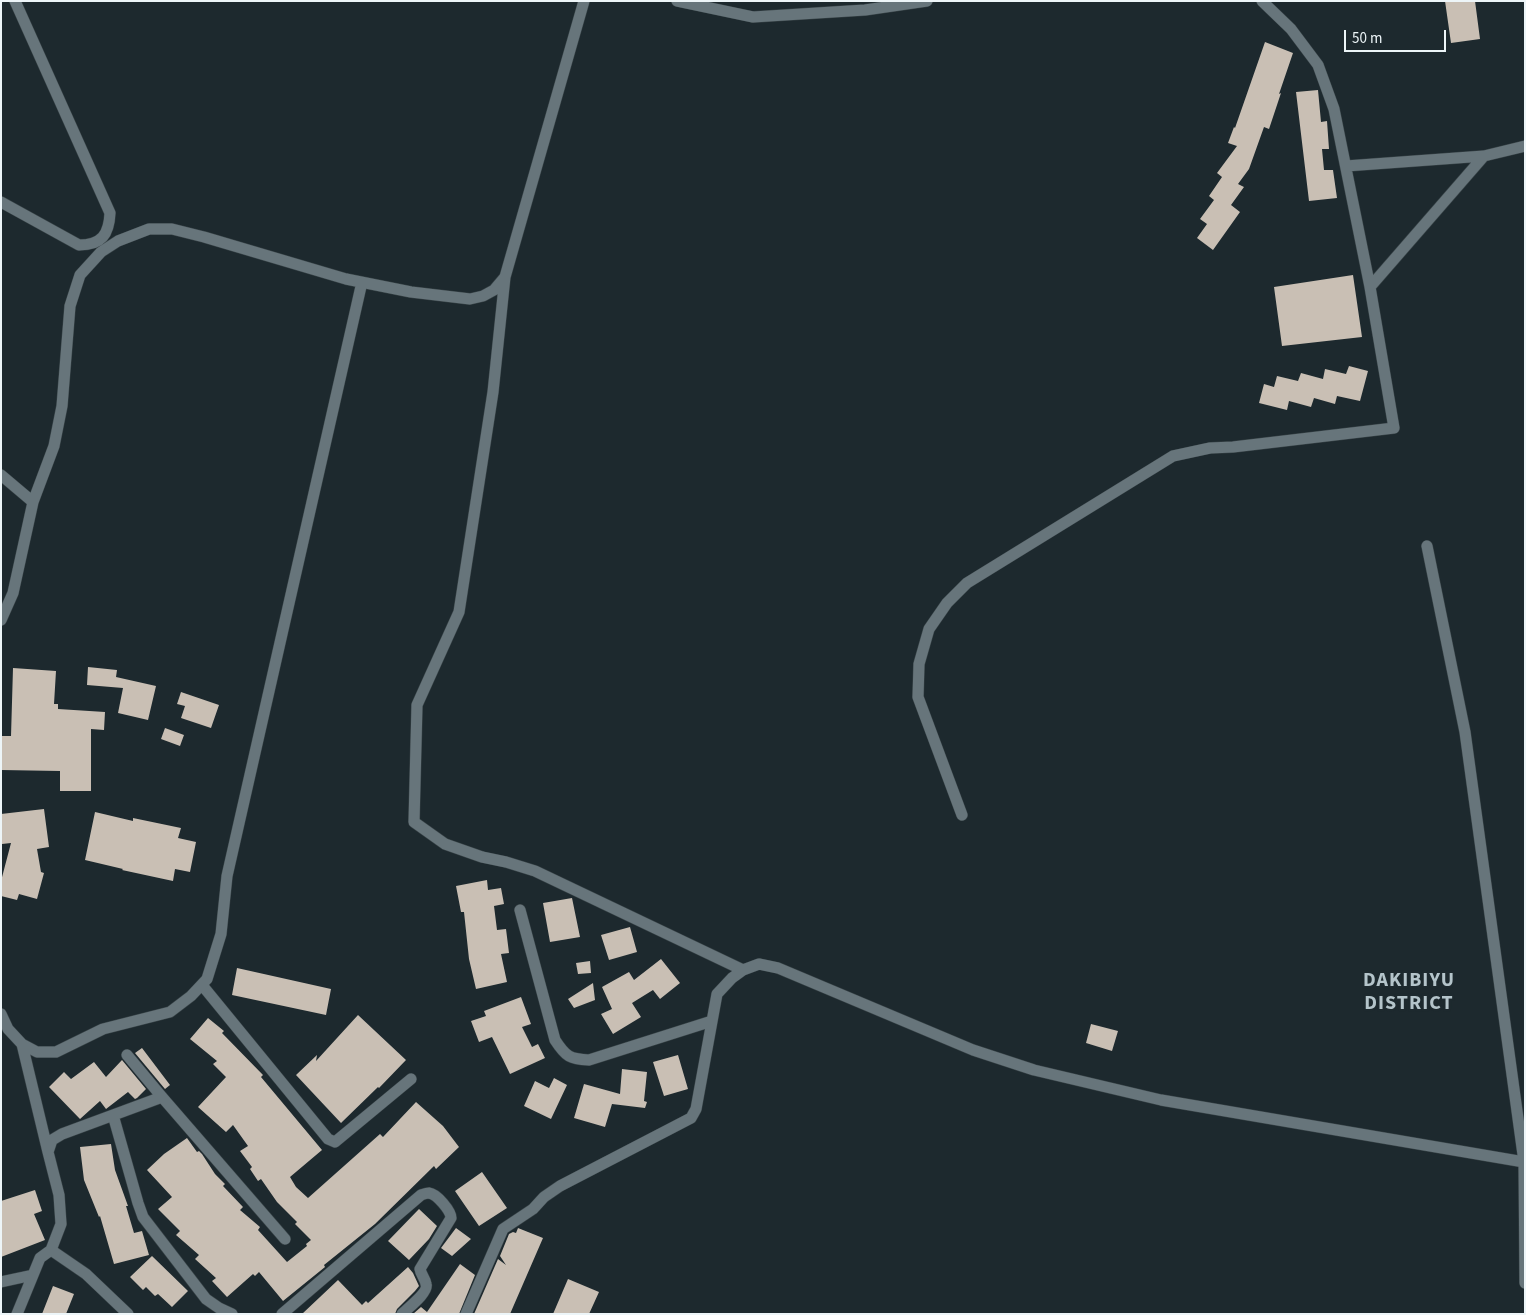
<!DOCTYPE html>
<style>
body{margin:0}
#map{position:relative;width:1526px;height:1315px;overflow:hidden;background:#1d292e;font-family:"Source Sans 3",sans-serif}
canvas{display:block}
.frame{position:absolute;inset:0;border:2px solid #edf5f8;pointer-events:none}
.scale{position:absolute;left:1344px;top:30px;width:102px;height:22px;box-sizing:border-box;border:2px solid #edf5f8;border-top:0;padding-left:6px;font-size:15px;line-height:18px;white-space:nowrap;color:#edf5f8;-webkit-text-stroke:4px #1d292e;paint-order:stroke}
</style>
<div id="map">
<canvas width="1526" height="1315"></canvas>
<div class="frame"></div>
<div class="scale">50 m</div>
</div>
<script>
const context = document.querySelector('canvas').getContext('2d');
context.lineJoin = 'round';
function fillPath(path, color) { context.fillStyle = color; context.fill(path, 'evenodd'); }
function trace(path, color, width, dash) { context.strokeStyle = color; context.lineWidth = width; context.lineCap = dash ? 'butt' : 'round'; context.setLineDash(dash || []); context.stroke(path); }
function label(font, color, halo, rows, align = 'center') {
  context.font = font + ' "Source Sans 3",sans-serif'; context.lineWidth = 5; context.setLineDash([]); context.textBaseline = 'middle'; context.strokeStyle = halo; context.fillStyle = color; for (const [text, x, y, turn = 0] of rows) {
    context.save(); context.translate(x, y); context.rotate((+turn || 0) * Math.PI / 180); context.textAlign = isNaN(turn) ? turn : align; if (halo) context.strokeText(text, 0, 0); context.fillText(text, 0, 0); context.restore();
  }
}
const building = new Path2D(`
 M1445 1H1475L1480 39 1451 43Z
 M1265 42 1293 53 1279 94 1281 93 1269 129 1264 127 1249 169 1238 184 1244 187 1231 205 1240 212 1213 250 1197 238 1207 224 1200 219 1214 200 1209 196 1222 177 1217 173 1237 146 1228 143 1234 127 1235 128Z
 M1318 90 1321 122 1327 121 1329 149H1322L1324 170H1333L1337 198 1309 201 1296 92Z
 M1353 275 1362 337 1282 346 1274 287Z
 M1349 366 1368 371 1360 401 1337 396 1335 404 1314 398 1311 407 1289 401 1287 410 1259 403 1264 384 1274 387 1277 376 1298 381 1301 373 1323 379 1325 369 1346 374Z
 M88 667 117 670 116 677 156 686 148 720 118 713 123 688 87 685Z
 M13 668 56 671 54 704H58V709L105 712 104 730 91 729V791H60V771L1 770V736H11Z
 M181 692 219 705 211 728 181 718 185 706 177 704Z
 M165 728 184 735 180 746 161 739Z
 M44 809 49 847 37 849 41 872 44 873 37 899 19 894 17 900 1 896V881L11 843 2 844 1 814Z
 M95 812 133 821V818L181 828 178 838 196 842 190 872 175 869 173 881 122 870 123 869 85 860Z
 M487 880 488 890 501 888 504 904 494 906 497 930 506 929 509 953 501 954 507 982 476 989 469 959 464 912H461L456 886Z
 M572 898 580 937 550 942 543 903Z
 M630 927 637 952 609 960 601 935Z
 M661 959 680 983 660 999 653 990 632 1003 641 1017 613 1034 601 1014 612 1009 602 987 629 972 634 980Z
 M590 961 591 973 578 974 576 963Z
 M237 968 331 989 326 1015 232 995Z
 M593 983 595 1000 574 1008 568 999Z
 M521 997 531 1024 522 1027 532 1047 538 1044 545 1058 510 1074 492 1037 479 1042 471 1021 486 1016 484 1011Z
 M358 1015 406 1060 379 1088 378 1087 341 1123 296 1075 317 1055 316 1061Z
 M208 1018 224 1031 222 1033 263 1075 261 1077 322 1150 290 1177 296 1187 308 1198 380 1134 383 1137 416 1102 443 1126 459 1147 436 1169 434 1166 375 1224 324 1265 325 1267 283 1301 259 1272 255 1276 253 1274 227 1297 212 1281 216 1278 195 1259 199 1255 176 1235 180 1231 158 1209 172 1197 147 1170 164 1154 187 1138 197 1152 199 1151 202 1154 215 1174 225 1184 223 1186 243 1207 240 1210 260 1227 258 1230 287 1262 307 1246 306 1244 311 1240 295 1224 297 1222 277 1202 261 1179 258 1181 250 1169 252 1167 240 1151 248 1146 233 1125 226 1132 198 1107 226 1077 213 1064 217 1061 190 1039Z
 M1091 1024 1118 1031 1112 1051 1086 1043Z
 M142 1048 170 1085 165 1089 135 1053Z
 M678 1055 688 1089 664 1096 653 1062Z
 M122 1060 146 1089 137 1098 135 1099 128 1092 106 1109 100 1101 80 1119 49 1087 64 1072 71 1079 94 1062 106 1077Z
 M622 1069 647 1072 644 1101 647 1102 645 1108 612 1104 605 1127 574 1118 584 1084 620 1094Z
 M554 1078 567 1085 551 1119 524 1106 535 1081 549 1088Z
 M111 1144 115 1170 128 1206H126L134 1233 142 1231 149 1255 114 1264 100 1216 99 1217 84 1180 80 1147Z
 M482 1172 507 1208 479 1226 455 1191Z
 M35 1190 42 1211 34 1214 45 1240 1 1257V1201Z
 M419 1209 437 1226 429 1239 409 1260 388 1241Z
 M456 1228 471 1239 452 1256 441 1248Z
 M518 1228 543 1238 510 1314H474L498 1259 506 1265 500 1256 509 1234 513 1232 516 1233Z
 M152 1256 188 1291 172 1307 158 1294 155 1296 146 1287 143 1290 130 1277Z
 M460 1264 475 1275 459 1314H413L421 1307 427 1312Z
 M408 1267 413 1273 419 1286 415 1291 397 1309 395 1314H302L338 1280 362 1305 366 1301 368 1303Z
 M568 1279 599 1292 589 1314H553Z
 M53 1286 74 1294 66 1314H42Z`);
const minor = new Path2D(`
 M677 1 753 17 865 10 927 1
 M1346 166 1484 156
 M1 202 79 245C102 245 109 234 110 213L15 1
 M505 277 493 392 459 612 417 705 414 822 445 844 482 857 506 862 535 871 743 970
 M1370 287 1484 156 1525 146
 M1 475 33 502
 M1427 546 1465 732 1524 1162 1525 1283
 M1 620 13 593 33 502 54 446 62 406 70 306 80 275 101 252 118 241 149 229H172L204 237 346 279 411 292 470 299 483 296 494 290 505 277 584 1
 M962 815 918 697 919 664 929 629 947 603 967 583 1173 456 1210 448 1233 447 1394 428 1370 287 1334 109 1318 65 1291 29 1262 1
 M520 910 555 1040C566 1057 570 1059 589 1060L712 1021
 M202 985 328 1139 335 1142 411 1079
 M1 1014 8 1029 22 1044 37 1052H56L103 1029 170 1012 191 996 207 979 221 934 227 876 362 282
 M22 1044 48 1152
 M127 1055 162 1097 285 1239
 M113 1115 138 1203 143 1217 206 1299 219 1308 232 1314
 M51 1250 86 1274 128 1314
 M1 1282 33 1275
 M17 1314 40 1258 51 1250 61 1224 59 1195 48 1152 52 1140 62 1134 162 1097
 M282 1314 421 1195C424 1194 426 1193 429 1193 437 1194 451 1211 451 1218L420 1269C421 1275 425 1278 426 1284 429 1292 408 1308 402 1314
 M466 1314 503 1229 533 1209 544 1197 560 1186 691 1118 696 1109 717 994 732 978 743 970 759 964 778 968 973 1050 1034 1070 1161 1100 1524 1162`);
const districtNames = [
 ["DAKIBIYU",1409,982],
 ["DISTRICT",1409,1005]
];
fillPath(building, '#c9bfb4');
trace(minor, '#394448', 12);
trace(minor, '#67757b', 11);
context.letterSpacing = '1px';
label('bold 20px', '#b4c4ca', '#1d292e', districtNames);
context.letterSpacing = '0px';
</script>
